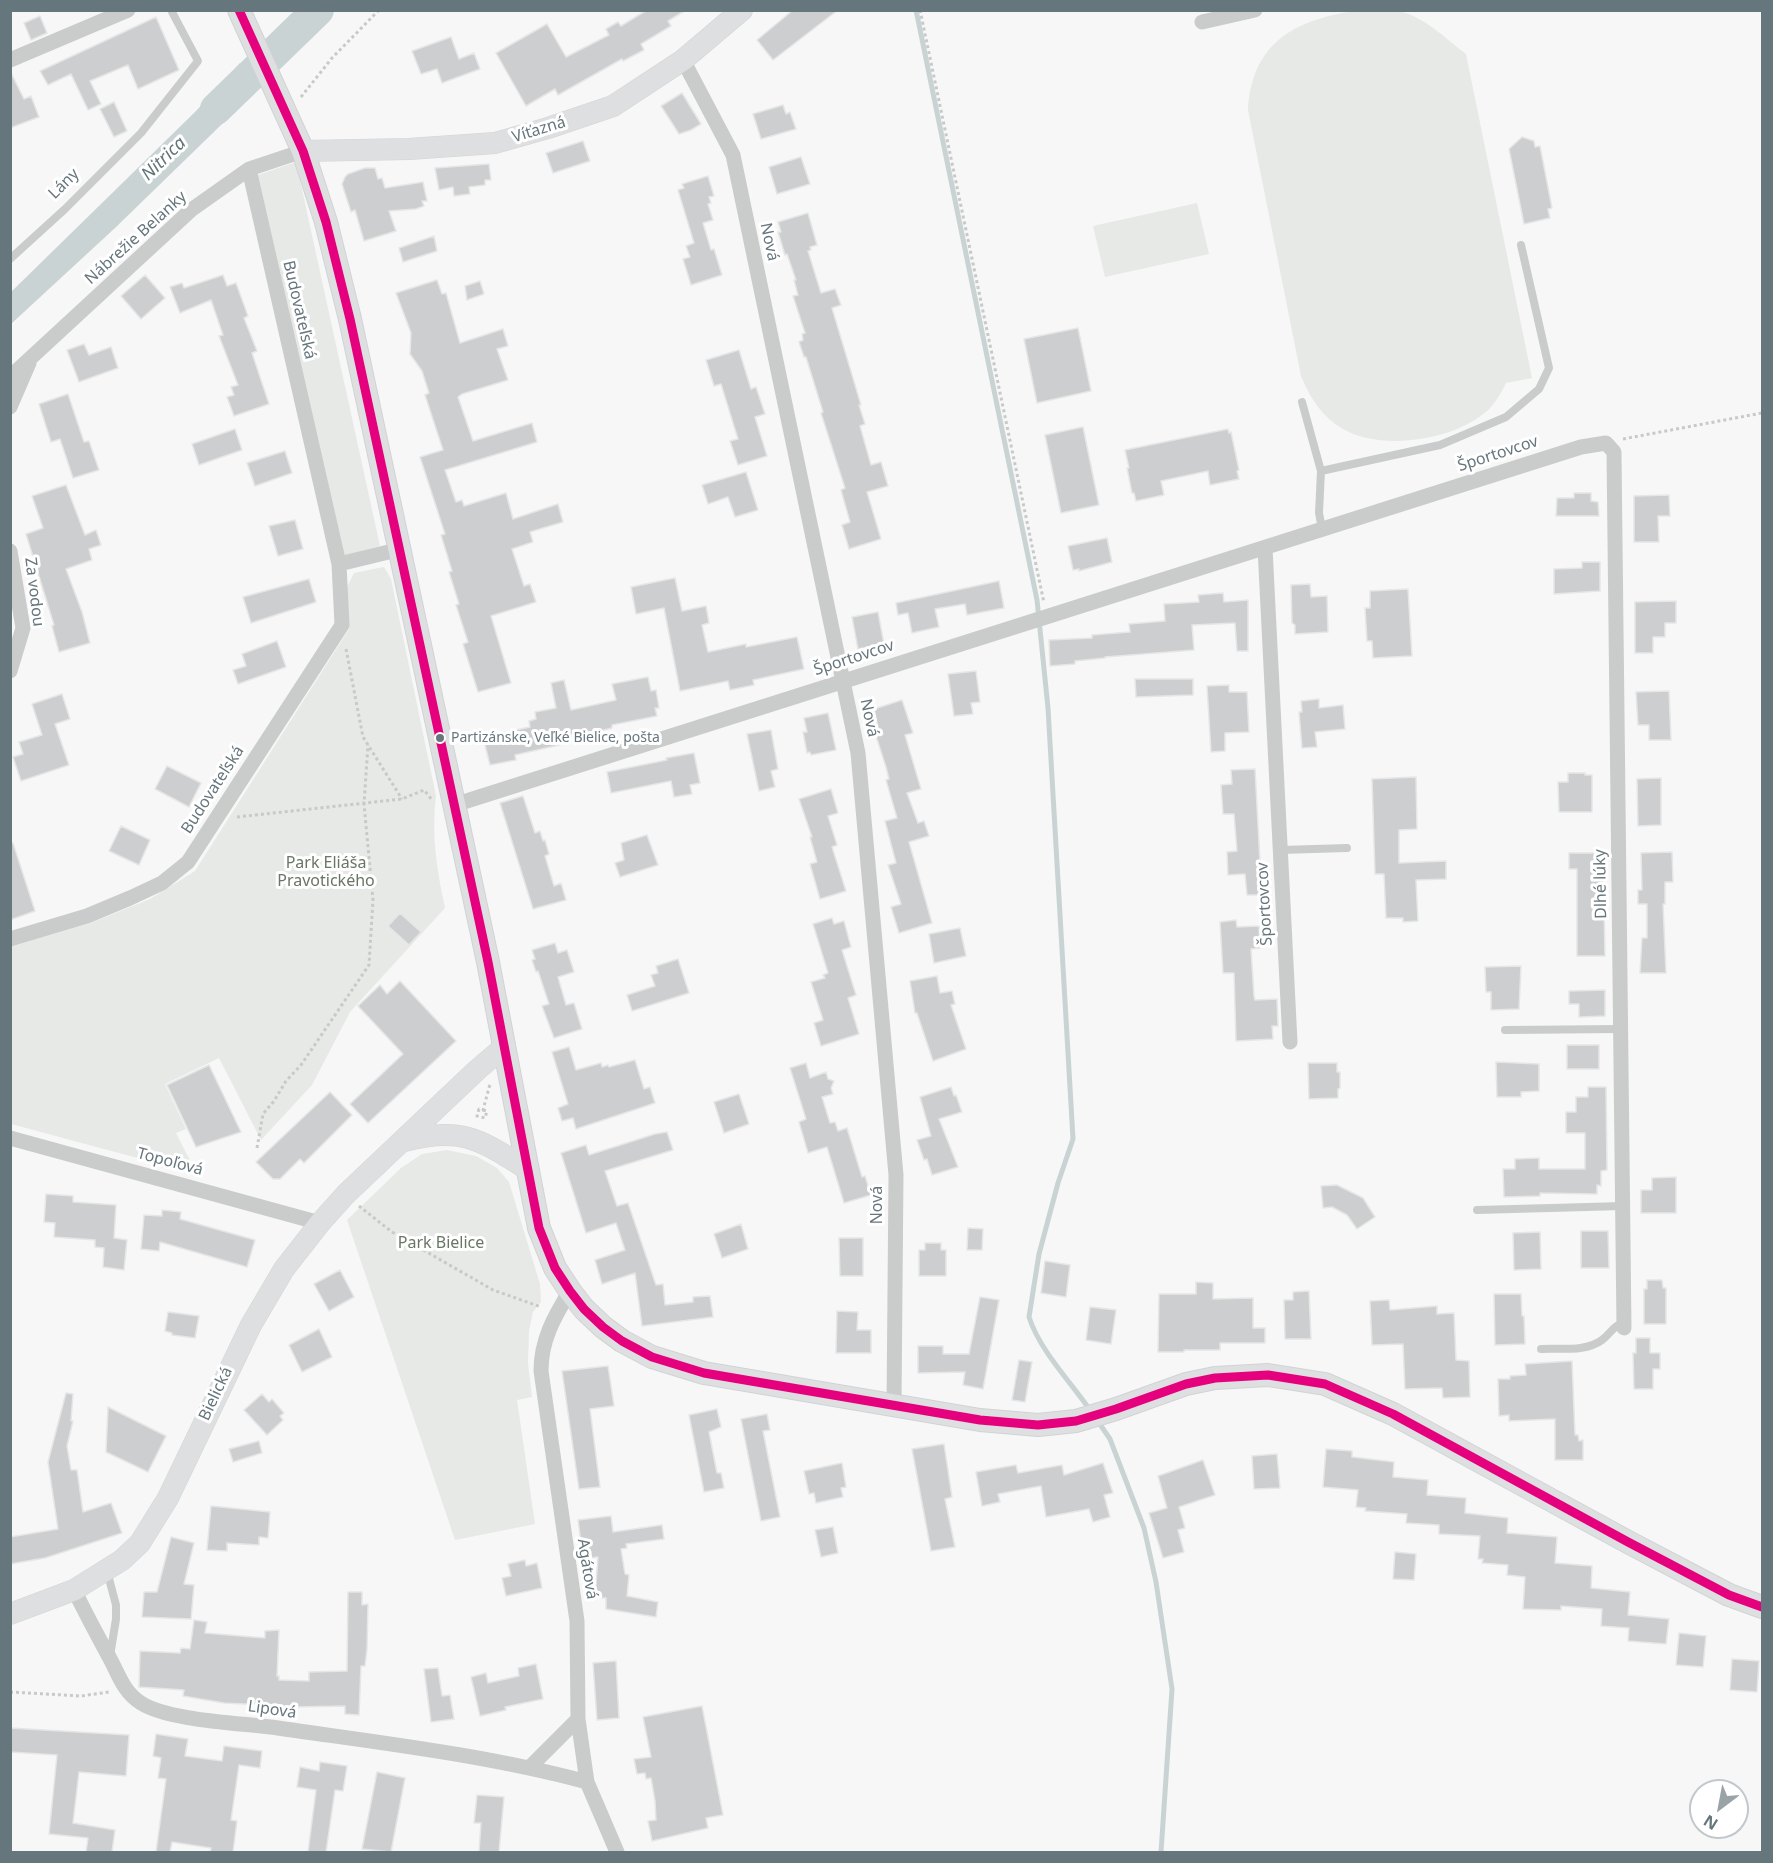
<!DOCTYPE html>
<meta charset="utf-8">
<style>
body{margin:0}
#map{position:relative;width:1773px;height:1863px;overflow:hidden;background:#f7f7f7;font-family:"Noto Sans",sans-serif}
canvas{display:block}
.frame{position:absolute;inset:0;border:12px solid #66767d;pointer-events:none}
.north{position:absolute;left:1689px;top:1779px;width:60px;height:60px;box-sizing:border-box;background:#fff;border:2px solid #c2c8cb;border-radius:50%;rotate:212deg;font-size:16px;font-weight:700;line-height:24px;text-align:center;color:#66767d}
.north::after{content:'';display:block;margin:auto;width:21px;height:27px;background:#99a3a8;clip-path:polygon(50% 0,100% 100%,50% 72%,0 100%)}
</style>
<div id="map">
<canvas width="1773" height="1863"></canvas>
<div class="frame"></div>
<div class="north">N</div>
</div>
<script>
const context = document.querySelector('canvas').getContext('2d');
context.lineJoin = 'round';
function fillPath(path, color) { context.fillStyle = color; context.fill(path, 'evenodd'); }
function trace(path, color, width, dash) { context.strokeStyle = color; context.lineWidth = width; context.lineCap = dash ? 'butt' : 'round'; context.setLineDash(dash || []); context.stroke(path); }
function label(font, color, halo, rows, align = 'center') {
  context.font = font + ' "Noto Sans",sans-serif'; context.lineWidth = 6; context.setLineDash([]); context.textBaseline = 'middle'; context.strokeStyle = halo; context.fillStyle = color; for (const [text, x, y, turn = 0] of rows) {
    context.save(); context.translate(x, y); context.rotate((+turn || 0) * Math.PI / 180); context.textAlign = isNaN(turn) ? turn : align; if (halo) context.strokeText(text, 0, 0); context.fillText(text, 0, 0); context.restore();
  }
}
const green = new Path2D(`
 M1355 11C1369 10 1385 8 1398 11 1424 16 1446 39 1466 54L1532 378 1506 383C1502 391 1497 400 1491 407 1460 440 1382 452 1343 429 1322 417 1310 398 1301 376L1248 110C1252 43 1294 20 1355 11Z
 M296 162 380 546 343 557 258 175Z
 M1197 203 1209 254 1105 277 1093 226Z
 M384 567 391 579 436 796C431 834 437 871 445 908L350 1012 312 1085 261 1140 219 1058 165 1084 186 1129 176 1133 197 1174 11 1124 10 947 91 923 150 899 195 871 349 629 343 595 354 573Z
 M447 1150 476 1156 497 1168 509 1182 540 1284 541 1302 533 1312 529 1331 528 1363 532 1397 517 1400 535 1524 455 1540 347 1220 401 1168 422 1154Z`);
const water = new Path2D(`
 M302 10 333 11 287 62 274 35Z
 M240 63 254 93 115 228 11 324V292L196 111Z`);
const stream = new Path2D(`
 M916 10 1037 600 1048 708 1073 1139 1058 1183 1039 1254 1029 1317C1040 1351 1070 1381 1090 1410
 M1097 1420 1110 1439 1144 1528 1156 1582 1172 1689 1161 1852`);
const river = new Path2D(`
 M216 109 318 10`);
const building = new Path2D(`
 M647 10H686L668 21 671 26 641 44 644 50 623 61 622 59 558 95 555 89 526 106 496 53 547 24 566 57 609 35 606 29 618 22 621 26Z
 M793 10H838L773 60 757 40Z
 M40 16 47 33 31 40 24 23Z
 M156 17 179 70 138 89 128 65 90 81 101 104 88 110 71 74 48 85 40 71Z
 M451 37 459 59 474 53 480 69 442 83 437 69 421 74 412 51Z
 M10 71 24 99 31 96 39 117 10 128Z
 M682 93 701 124 691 130 679 134 661 106Z
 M114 102 127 131 114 137 100 109Z
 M783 105 786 114 790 112 796 129 761 139 753 114Z
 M1522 137 1534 141 1535 147 1540 146 1552 208 1548 209 1550 218 1524 224 1509 149Z
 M583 141 590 161 553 173 546 153Z
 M801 157 810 184 777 194 769 167Z
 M489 164 491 180H485V185L469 187 470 194 454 196 453 187 439 190 435 168Z
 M365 168H375L378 179 382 178 385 188 423 182 427 201H422L424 206 416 209 389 211 396 231 364 241 355 210 351 212 342 184 345 177 348 174Z
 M708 176 714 196 709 197 711 203 708 204 713 220 703 223 711 250 714 249 722 275 691 285 683 259 690 257 686 246 694 243 678 190 684 188 682 184Z
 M808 213 817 245 810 247 811 250 808 251 821 293 835 289 841 305 832 308 861 405H859L865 424 860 426 871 465 881 462 888 486 867 492 881 539 849 549 842 525 850 522 841 490 845 488 821 413 823 412 806 357H804L799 342 803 340 802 334 805 333 793 296 798 295 794 280H796L787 254 785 255 778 232H781L778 222Z
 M434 236 437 251 403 262 399 248Z
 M145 275 165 298 141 319 121 296Z
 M223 275 227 286 236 283 248 316 244 318 257 351 252 353 269 404 234 416 227 397 234 395 231 387 238 385 219 336 223 335 211 300 180 313 170 287 182 283 184 288Z
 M437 280 442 294 446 293 460 343 503 329 508 346 497 349 508 380 462 394 458 397 473 441 532 423 537 442 445 470 456 502 462 500 464 506 506 493 513 519 558 504 563 522 530 532 533 542 512 549 524 586 530 584 536 602 491 616 511 683 478 692 463 644 468 642 456 605 459 604 449 572 452 571 441 535 445 534 420 457 443 450 425 395 429 393 422 371 410 354 411 333 396 293Z
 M480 281 484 294 467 300 465 286Z
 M1078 328 1091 391 1037 403 1024 339Z
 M84 344 89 355 111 347 118 368 79 382 67 350Z
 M739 350 751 389 756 387 765 414 755 417 767 456 738 465 730 441 738 439 721 384 714 386 706 360Z
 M68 394 84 442 89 441 99 470 73 478 60 439 51 442 39 404Z
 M1083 427 1099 505 1061 513 1045 435Z
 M235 429 242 450 199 465 192 444Z
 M1228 429 1229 433 1231 432 1239 470 1237 471 1239 479 1210 485 1208 471 1161 481 1164 495 1136 501 1134 493H1132L1127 468H1129L1125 450Z
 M285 451 292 473 255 486 247 463Z
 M746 472 758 510 735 517 728 497 708 504 702 485Z
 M66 485 85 535 96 530 101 545 89 549 92 560 66 569 82 612 90 643 59 652 52 626 54 625 26 534 43 528 32 496Z
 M1574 493H1591V501L1598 502 1599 516H1556L1557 498H1574Z
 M1669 495 1670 516H1658L1659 542H1634V496Z
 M295 520 303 549 278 556 269 526Z
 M1107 538 1112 562 1079 571V569L1073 570 1068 546Z
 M1582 562H1600V591L1554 594V569L1582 568Z
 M675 578 682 611 706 606 709 623 702 625 708 652 746 644V647L797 637 804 669 753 680 754 685 730 690 728 681 680 691 664 608 636 614 631 587Z
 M309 579 316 602 251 623 243 597Z
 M999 581 1004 608 967 615 965 604 935 609 939 627 912 633 908 613 898 615 896 603Z
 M1310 584 1311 597 1327 596 1328 632 1295 634V625L1292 623 1291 585Z
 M1408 589 1412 656 1373 658 1372 641H1367L1365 608H1370V591Z
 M1223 593 1224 602 1248 600V651H1237L1235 623 1192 625 1194 650 1105 657V658L1075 661V664L1050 666 1049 640 1092 638V635L1130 632 1129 624 1165 621 1164 604 1199 602 1198 595Z
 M1676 601V623H1665V637H1653V653H1635V602Z
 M878 612 884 644 858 649 852 617Z
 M277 641 286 667 238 684 233 670 246 666 242 654Z
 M976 671 980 702 971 703 973 714 954 716 948 674Z
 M648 677 651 691 656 690 659 708H655L657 716 612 725V728L563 740 564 744 515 755 516 760 490 765 483 737 530 727 529 721 536 719 535 712 556 708 551 683 564 680 571 710 616 700 612 684Z
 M1135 679H1193V695L1136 697Z
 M1229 685V692H1247L1249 732 1225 733V751L1211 752 1207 686Z
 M1669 691 1671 740H1649V725H1638L1636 692Z
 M62 694 70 719 55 724 69 765 21 781 13 757 23 754 19 742 42 735 32 704Z
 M1319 699V708L1343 705 1345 729 1315 732 1317 747 1302 748 1299 712H1302L1301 701Z
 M902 700 913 733 905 735 921 789 907 793 918 823 924 821 929 836 909 842 932 923 899 933 891 907 901 904 888 865 896 863 885 821 897 818 886 780 889 779 886 767 875 733 879 732 874 709Z
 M828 713 836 750 811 755 810 752 807 753 803 732H807L804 718Z
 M771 730 778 769 771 771 775 787 759 791 747 734Z
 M694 753 700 783 690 785 692 794 674 797 671 781 611 793 607 772 667 760 666 758Z
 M167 766 201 783 189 807 155 789Z
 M1255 769 1261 880H1269L1270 895H1247L1245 874 1228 875 1227 852 1237 851 1234 814H1223L1221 785 1232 784 1231 770Z
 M1568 773H1585V775H1592V812H1559L1558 782H1568Z
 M1416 777 1417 829 1399 830V863L1446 861V879L1416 880 1418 921 1403 922V918H1386L1384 874H1375L1372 779Z
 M1661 778V825L1638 826 1637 779Z
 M831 789 838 813 828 816 837 845 832 847 846 891 820 899 810 864 817 862 810 837H812L799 799Z
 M523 796 535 833 540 831 543 841 545 840 549 854 545 856 554 886 561 883 566 900 533 909 500 803Z
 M121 826 150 840 139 865 109 851Z
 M647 835 658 865 620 877 615 863 624 860 621 843Z
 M10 843H13L35 911 10 920Z
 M1672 852 1673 882H1665V904H1663L1666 973H1640L1642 938H1647V904H1638V890H1642L1641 853Z
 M1569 853H1603L1605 956H1577V869H1569Z
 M400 913 421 932 409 945 388 926Z
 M832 918 834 924 844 921 851 947 842 950 856 995 848 998 859 1034 821 1046 814 1023 823 1020 811 982 825 978 823 975 828 973 813 924Z
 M1236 920 1237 927 1259 926 1260 948 1251 949 1254 996 1255 1000 1277 999 1278 1026H1272L1273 1039 1236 1041 1234 973H1223L1220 922Z
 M960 928 966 956 934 963 929 934Z
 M555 943 558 953 567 950 574 972 558 977 566 1005 574 1003 582 1029 554 1038 542 1006 549 1004 538 971 536 972 532 960 535 959 532 950Z
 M678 959 689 993 632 1011 627 995 655 986 651 975 658 973 656 966Z
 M1521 966 1519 1009 1491 1010V992H1486L1485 967Z
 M937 976 940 993 952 991 955 1004 951 1005 966 1049 933 1061 917 1013H915L910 981Z
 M400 981 456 1041 368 1123 350 1104 403 1054 358 1006 380 985 387 994Z
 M1605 990V1016L1579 1017V1004H1569V991Z
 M1567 1045H1599V1069H1567Z
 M569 1047 576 1070 601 1063 602 1067 608 1065 609 1067 635 1060 644 1089 650 1087 655 1103 576 1129 573 1118 562 1121 558 1108 568 1104 552 1052Z
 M1496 1062 1539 1064V1091L1521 1092V1097H1497Z
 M806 1063 810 1078 826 1072 828 1079 834 1081 831 1088 833 1094 822 1097 830 1123 835 1122 838 1131 847 1128 862 1177 865 1176 871 1195 844 1203 827 1147 808 1153 799 1122 806 1119 790 1068Z
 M1308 1063H1337V1072H1340V1088L1338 1089V1098L1309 1099Z
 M209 1065 241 1132 196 1147 167 1085Z
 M951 1087 954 1096 956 1095 962 1112 939 1119 958 1167 932 1175 927 1159 924 1160 917 1140 931 1136 920 1097Z
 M1588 1087H1606L1607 1170 1601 1171V1186L1597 1185V1194L1540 1193V1196L1504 1197 1503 1169H1515V1159L1539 1158V1169H1585V1133H1566V1112H1576V1097H1588Z
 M330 1092 352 1115 304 1163 300 1159 280 1179H273L256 1162Z
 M739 1094 749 1124 724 1133 714 1102Z
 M667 1132 673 1150 605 1171 617 1206 628 1203 656 1285 663 1284 665 1305 693 1302V1297L710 1296 713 1317 642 1326 635 1273 602 1284 595 1260 625 1250 616 1223 586 1233 561 1153 586 1145 589 1155 655 1134Z
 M1676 1177V1213H1641V1190H1652V1178Z
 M1337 1185 1363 1198 1375 1217 1357 1229 1347 1215 1332 1207 1323 1208 1321 1186Z
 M46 1194 73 1196V1202L116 1205 114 1238 127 1240 124 1270 103 1267 104 1248 95 1247V1240L54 1237 55 1223 44 1222Z
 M162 1210 181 1212 180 1219 255 1240 247 1267 160 1242 159 1251 141 1249 144 1215 162 1216Z
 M741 1224 748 1249 722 1258 714 1234Z
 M968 1228 983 1229 982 1250H967Z
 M1581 1231H1608L1609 1268H1581Z
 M1540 1232 1541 1269 1514 1270 1513 1233Z
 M839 1238H863V1276H840Z
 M925 1243H941V1250H946V1276H919V1250H925Z
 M1045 1261 1070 1265 1066 1297 1041 1293Z
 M340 1270 354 1297 329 1311 314 1284Z
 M1647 1280H1662L1663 1288H1666V1324H1644V1289H1647Z
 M1196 1282 1213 1283V1299L1253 1298V1328H1265V1343H1220V1350H1184V1352H1158L1159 1294H1196Z
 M1309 1291 1311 1339H1285L1284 1300H1293V1292Z
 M1494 1294H1521L1522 1316H1524L1525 1344 1495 1345Z
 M980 1297 999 1300 983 1389 963 1385 965 1372 918 1373V1346H943V1354H969Z
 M1389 1300 1390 1310 1437 1306V1314L1454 1313 1456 1360 1469 1361 1470 1397 1443 1398 1442 1388 1405 1389 1403 1344 1372 1345 1370 1301Z
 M1090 1307 1116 1310 1111 1344 1086 1340Z
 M837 1311 858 1312 857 1330H871V1353H836Z
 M168 1312 199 1316 195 1338 172 1335V1333L165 1331Z
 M319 1329 332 1357 302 1372 289 1345Z
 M1636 1338H1650V1353H1660V1369H1653V1389H1634L1633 1353H1636Z
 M1019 1360 1032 1362 1025 1402 1012 1400Z
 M1572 1361 1575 1435H1578L1579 1441 1583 1440V1460H1555V1419L1509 1421V1415L1499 1416 1498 1379H1510V1376L1526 1375 1525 1364Z
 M608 1366 614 1406 590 1409 600 1487 579 1489 562 1371Z
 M66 1393 73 1394 71 1421H73L67 1446 71 1470H77L83 1512 111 1503 122 1533 45 1558 10 1564V1537L58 1529 48 1462Z
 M262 1394 269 1402 272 1399 284 1413 280 1416 283 1420 267 1435 244 1410Z
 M108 1407 166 1436 148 1472 106 1452Z
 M717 1409 721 1427 709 1432 717 1473H721L724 1488 704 1492 689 1415Z
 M767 1414 770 1430 763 1431 780 1517 761 1521 741 1419Z
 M259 1441 262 1453 233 1462 229 1449Z
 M944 1444 952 1497 945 1499 955 1547 931 1551 912 1449Z
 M1326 1449 1352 1451V1457L1394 1462 1393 1477 1428 1480 1427 1495 1466 1498 1465 1513 1508 1518 1507 1533 1557 1537 1555 1563 1592 1566 1591 1588 1630 1592 1628 1615 1669 1619 1666 1644 1628 1641 1629 1628 1601 1626 1602 1609 1561 1606V1610L1523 1609 1525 1577 1507 1575 1508 1565 1482 1563 1483 1559H1478L1480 1536 1439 1534V1525L1406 1523 1407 1514 1365 1511 1366 1508 1356 1507 1358 1490 1323 1487Z
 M1277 1454 1280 1488 1254 1489 1252 1456Z
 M1203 1460 1215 1495 1179 1507 1185 1528 1178 1530 1184 1552 1163 1558 1149 1513 1167 1508 1158 1476Z
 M842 1463 846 1487 841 1488 843 1497 816 1503 814 1493 809 1494 804 1471Z
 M1103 1463 1113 1493 1104 1495 1110 1517 1093 1522 1089 1509 1046 1517 1041 1486 998 1494 1000 1502 982 1506 976 1472 1016 1465 1018 1473 1062 1465 1064 1475Z
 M211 1506 270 1512 268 1538 259 1537V1545L227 1543V1551L207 1550Z
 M611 1516 613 1532 662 1525 664 1539 626 1544 627 1548 621 1549 625 1574 629 1575 627 1596 658 1602 656 1617 606 1609V1598H595L598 1557 583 1559 578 1520Z
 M833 1527 838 1553 821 1557 815 1530Z
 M171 1537 194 1543 184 1584 194 1585 191 1619 142 1617 144 1592H157Z
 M1395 1552 1416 1554 1414 1580 1393 1579Z
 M525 1560 526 1566 537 1563 542 1588 506 1596 502 1578 511 1576 508 1564Z
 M348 1592H362V1605L368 1604 367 1649 365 1666H361L359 1715 345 1714V1706L293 1707V1711L264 1710V1705L224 1703 183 1696 184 1690 139 1687 140 1651 180 1653 181 1648 190 1649 194 1620 207 1622 205 1633 265 1638V1631L279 1630 277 1676H279V1680L309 1681V1672L347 1671Z
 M1679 1633 1706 1636 1703 1667 1676 1665Z
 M1732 1659 1759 1661 1757 1692 1730 1690Z
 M616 1661 619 1718 597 1720 593 1663Z
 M536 1664 543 1699 505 1707 506 1710 480 1716 471 1677 486 1673 488 1683 519 1676 518 1668Z
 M438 1668 442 1696 450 1695 454 1719 431 1722 424 1669Z
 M702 1706 723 1815 706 1818 708 1828 652 1841 648 1821 656 1820 655 1801 651 1778 646 1779 645 1773 637 1774 634 1759 651 1757 643 1717Z
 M10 1728 129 1735 126 1776 79 1772 73 1823 115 1830 112 1852H86L88 1838 49 1834 57 1755 10 1752Z
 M156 1734 188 1739 185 1756 222 1761 224 1746 262 1751 260 1768 239 1765 231 1820 237 1821 233 1852H210L211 1848 172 1842 170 1852H156L166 1779 158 1778 161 1758 153 1756Z
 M320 1762 347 1766 343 1791 335 1790 326 1852H308L316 1790 297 1787 300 1767 319 1771Z
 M377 1772 405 1778 391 1852 362 1849Z
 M477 1795 504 1797 499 1852H479L481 1823H474Z`);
const path = new Path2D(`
 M920 10 1044 603
 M301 97 332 58 379 10
 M1623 439 1762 413
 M346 649 363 737 402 799
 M237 817 402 799 424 790 432 800
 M483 1110 487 1111 485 1118 477 1116 479 1109 483 1110 490 1084
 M257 1148 263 1114 274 1101 286 1081 301 1065 369 965 373 900 364 804 368 745
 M359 1206 392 1232 493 1290 541 1307
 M10 1692 81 1696 109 1692`);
const lane = new Path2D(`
 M10 259 65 209 141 133 198 61 171 10
 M1302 402 1321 471 1319 513 1322 529
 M1321 471 1440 445 1506 417 1539 389 1549 368 1521 245
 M1281 850 1347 848
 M1505 1030 1620 1029
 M1477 1210 1623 1206
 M1541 1349C1561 1348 1586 1352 1602 1340 1611 1333 1612 1327 1624 1322
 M107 1571 116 1605V1619L110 1656`);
const street = new Path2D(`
 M1202 22 1255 10
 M10 60 128 10
 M683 60 733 155 858 753 896 1175 894 1405
 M10 377 191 210 249 169 303 151
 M10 407 29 363
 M1265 548 1290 1042
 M10 551 23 628 10 671
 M339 564 401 549
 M454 805 1581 447 1606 443 1614 452 1624 1328
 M10 939 87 916 130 898 162 883 188 862 342 625 339 564 249 169
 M10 1138 320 1223
 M570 1291C554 1317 541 1340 541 1371L577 1621 578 1719 587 1782 617 1852
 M74 1590C85 1612 96 1633 108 1655 118 1672 122 1691 141 1703 169 1721 243 1723 278 1728 381 1743 486 1755 587 1782
 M530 1767 578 1719`);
const secondary = new Path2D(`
 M303 151 409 149 495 143 548 128 613 106 683 60 742 10
 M404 1141C461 1126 479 1139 527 1169
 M10 1614 74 1590 122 1560 140 1543 168 1498 251 1325 284 1269 320 1223 346 1194 477 1070 505 1046`);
const primary = new Path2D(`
 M239 10 303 151 326 222 350 319 488 962 539 1228 555 1268 570 1291 584 1309 603 1327 622 1341 652 1357 704 1373 980 1420 1038 1425 1076 1421 1116 1409 1186 1384 1215 1378 1268 1375 1325 1384 1393 1414 1628 1542 1729 1595 1762 1607`);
const bus1 = new Path2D(`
 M239 10 303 151 326 222 350 319 488 962 539 1228 555 1268 570 1291 584 1309 603 1327 622 1341 652 1357 704 1373 980 1420 1038 1425 1076 1421 1116 1409 1186 1384 1215 1378 1268 1375 1325 1384 1393 1414 1628 1542 1729 1595 1762 1607`);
const markers = [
 [440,738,5,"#66767d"]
];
const busNames = [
 ["Partizánske, Veľké Bielice, pošta",451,738]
];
const streetNames = [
 ["Víťazná",539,130,-17],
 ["Lány",64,184,-45],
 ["Nábrežie Belanky",136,238,-42],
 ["Nová",769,242,78],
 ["Budovateľská",299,310,77],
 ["Športovcov",1498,454,-18],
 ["Za vodou",34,592,83],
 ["Športovcov",854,658,-18],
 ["Nová",869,718,78],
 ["Budovateľská",213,790,-57],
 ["Dlhé lúky",1601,884,-91],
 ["Športovcov",1265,904,-93],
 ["Topoľová",170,1162,15],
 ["Nová",877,1205,-90],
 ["Bielická",216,1394,-65],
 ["Agátová",587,1569,81],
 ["Lipová",272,1710,8]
];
const parkNames = [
 ["Park Eliáša",326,863],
 ["Pravotického",326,881],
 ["Park Bielice",441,1243]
];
const waterNames = [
 ["Nitrica",164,159,-44]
];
fillPath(green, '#e6e9e5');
fillPath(water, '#cad3d4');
trace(stream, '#cad3d4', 5);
trace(river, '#cad3d4', 32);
fillPath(building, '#cdcecf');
trace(building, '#e6e6e6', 1.5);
trace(secondary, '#d3d4d4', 22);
trace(primary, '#d2d3d4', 24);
trace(path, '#c8c9ca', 3, [3, 3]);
trace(lane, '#cacccc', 8);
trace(street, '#cacccc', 15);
trace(secondary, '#dedfe0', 21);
trace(primary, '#dedfe0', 22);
trace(bus1, '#e5007d', 9);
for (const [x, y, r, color] of markers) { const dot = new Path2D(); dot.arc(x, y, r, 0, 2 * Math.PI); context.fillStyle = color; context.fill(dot); trace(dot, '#fff', 2); }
label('14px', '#66767d', '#fff', busNames, 'left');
label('16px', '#66767d', '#fff', streetNames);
label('16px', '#6a7665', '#fff', parkNames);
label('italic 18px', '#617578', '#fff', waterNames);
</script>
